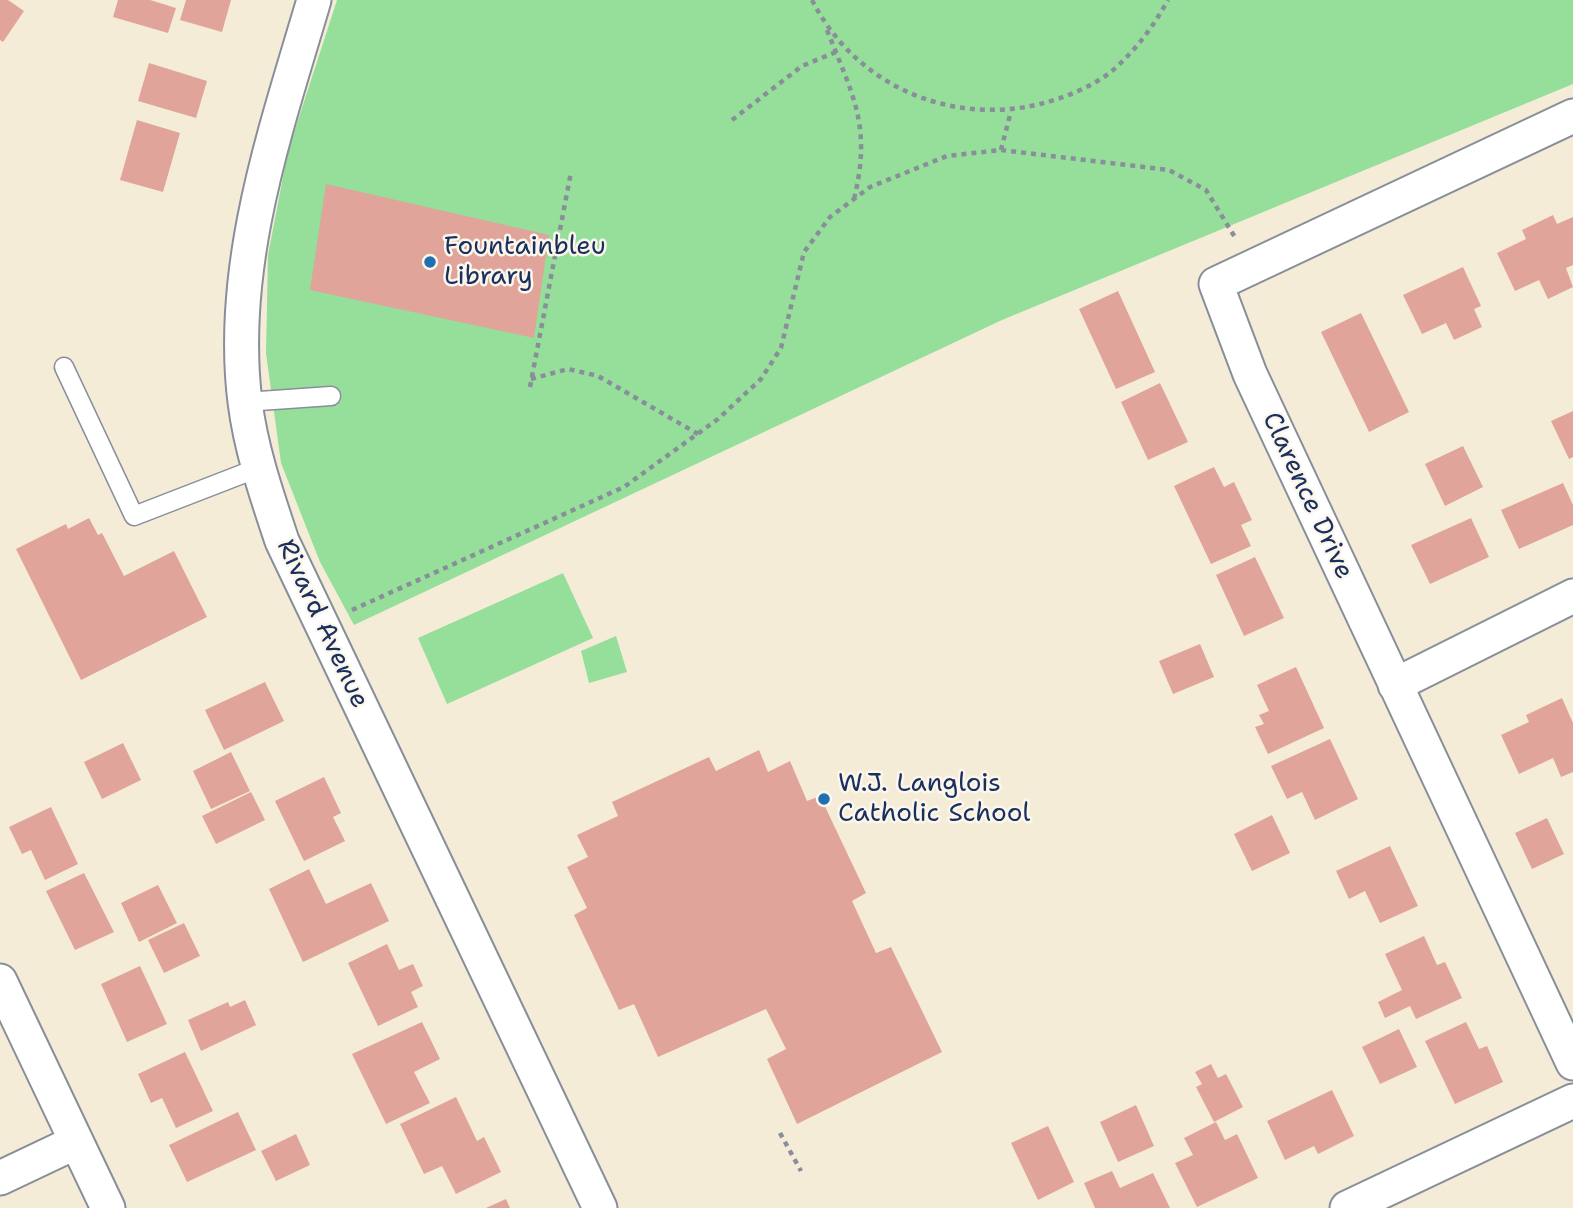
<!DOCTYPE html>
<style>
body{margin:0}
canvas{display:block;background:#f5ecd7}
</style>
<canvas width="1573" height="1208"></canvas>
<script>
const context = document.querySelector('canvas').getContext('2d');
context.lineJoin = 'round';
function fillPath(path, color) { context.fillStyle = color; context.fill(path, 'evenodd'); }
function trace(path, color, width, dash) { context.strokeStyle = color; context.lineWidth = width; context.lineCap = dash ? 'butt' : 'round'; context.setLineDash(dash || []); context.stroke(path); }
function label(font, color, halo, rows, align = 'center') {
  context.font = font + ' "Shantell Sans",sans-serif'; context.lineWidth = 5; context.setLineDash([]); context.textBaseline = 'middle'; context.strokeStyle = halo; context.fillStyle = color; for (const [text, x, y, turn = 0] of rows) {
    context.save(); context.translate(x, y); context.rotate((+turn || 0) * Math.PI / 180); context.textAlign = isNaN(turn) ? turn : align; if (halo) context.strokeText(text, 0, 0); context.fillText(text, 0, 0); context.restore();
  }
}
const green = new Path2D(`
 M337 0H1573V84L1002 320 354 625 320 562 281 463 266 353 268 255 288 151Z
 M563 573 593 638 447 704 418 638Z
 M616 636 627 672 589 683 581 651Z`);
const building = new Path2D(`
 M0 0H8L24 11 3 42 0 40Z
 M118 0H150L176 8 168 33 113 17Z
 M186 0H231L222 32 180 20Z
 M149 63 207 81 196 118 138 101Z
 M137 120 180 133 163 192 120 180Z
 M326 184 549 235 534 338 310 290Z
 M1553 215 1557 224 1573 217V265L1566 268 1573 287 1548 299 1539 280 1515 291 1497 253 1526 239 1522 230Z
 M1463 267 1481 306 1474 309 1482 327 1454 340 1446 323 1422 334 1403 295Z
 M1118 291 1155 372 1116 389 1079 309Z
 M1361 313 1409 412 1369 432 1321 332Z
 M1160 383 1188 442 1148 460 1121 402Z
 M1573 411V457L1569 459 1551 421Z
 M1463 446 1483 487 1445 506 1425 464Z
 M1214 467 1224 487 1234 482 1252 520 1241 525 1251 546 1211 564 1174 486Z
 M1563 483 1573 505V525L1519 549 1501 510Z
 M89 518 98 535 102 533 124 576 174 551 207 617 81 680 16 549 66 524 68 529Z
 M1471 518 1489 557 1430 584 1411 545Z
 M1255 557 1284 618 1244 636 1216 575Z
 M1200 644 1214 677 1173 694 1159 661Z
 M1296 667 1324 728 1268 754 1255 727 1264 724 1259 715 1269 711 1257 685Z
 M265 682 284 721 224 750 205 710Z
 M1562 698 1573 723V772L1561 777 1553 758 1519 774 1501 735 1529 722 1526 715Z
 M1330 739 1358 799 1315 820 1302 792 1287 799 1271 766Z
 M123 743 141 780 102 799 84 762Z
 M759 750 768 772 790 761 807 801 820 796 866 893 852 901 876 953 891 947 942 1052 797 1124 767 1059 786 1049 766 1009 658 1057 634 1004 619 1010 574 915 587 908 567 867 588 857 577 835 618 816 612 802 709 757 716 771Z
 M231 752 250 791 211 809 193 771Z
 M324 777 341 813 333 817 345 841 304 861 275 801Z
 M251 792 265 820 216 844 202 816Z
 M51 807 78 864 45 880 31 850 22 854 9 827Z
 M1272 815 1290 853 1252 871 1234 834Z
 M1547 818 1564 854 1532 869 1515 833Z
 M1390 846 1418 906 1380 923 1365 891 1349 899 1336 871Z
 M309 869 326 904 371 883 389 921 303 962 269 889Z
 M84 873 114 932 75 950 46 891Z
 M158 885 177 923 139 942 121 903Z
 M184 923 200 956 164 973 148 940Z
 M1424 936 1437 965 1445 962 1462 998 1416 1019 1410 1006 1385 1018 1378 1002 1402 990 1385 954Z
 M387 944 399 970 413 964 423 986 411 992 418 1007 378 1026 348 963Z
 M140 966 167 1024 127 1042 101 984Z
 M245 1000 256 1025 201 1051 188 1020 228 1002 230 1007Z
 M422 1022 440 1059 414 1072 430 1103 386 1124 352 1054Z
 M1466 1022 1479 1049 1487 1046 1503 1082 1455 1104 1425 1041Z
 M1399 1029 1417 1067 1380 1084 1362 1047Z
 M185 1052 213 1111 176 1128 162 1098 151 1103 138 1074Z
 M1211 1064 1218 1078 1226 1074 1243 1107 1214 1122 1196 1087 1202 1084 1195 1072Z
 M1332 1090 1354 1136 1318 1154 1314 1146 1285 1160 1267 1121Z
 M456 1097 477 1141 484 1137 501 1172 456 1194 442 1166 424 1174 400 1124Z
 M1136 1105 1154 1146 1118 1162 1100 1122Z
 M238 1112 256 1150 187 1182 169 1145Z
 M1216 1122 1225 1140 1237 1134 1258 1178 1197 1207 1175 1163 1193 1155 1184 1138Z
 M1048 1126 1074 1182 1038 1200 1011 1143Z
 M296 1134 310 1165 276 1181 261 1151Z
 M1112 1171 1120 1188 1153 1173 1170 1208H1095L1084 1183Z
 M506 1199 510 1208H486Z`);
const path = new Path2D(`
 M812 0C855 85 949 126 1040 104 1064 98 1092 87 1112 71 1136 50 1153 27 1168 0
 M827 30C853 96 872 126 854 199
 M732 120 802 66 836 52
 M1001 150 1011 111
 M531 379 568 369 598 376 698 434
 M530 387 571 172
 M352 610 624 487 718 419 761 379 781 348 804 252 830 217 870 187 947 156 1001 150 1169 170 1206 190 1236 239
 M780 1133 801 1171`);
const service = new Path2D(`
 M64 367 134 516 258 468
 M245 402 331 396`);
const minor = new Path2D(`
 M314 0C276 129 228 265 245 402 251 450 267 496 282 541L600 1208
 M1573 116 1216 284 1250 374 1573 1063
 M1395 685 1573 596
 M0 981 108 1208
 M0 1178 76 1142
 M1347 1208 1573 1101`);
const markers = [
 [430,262,7,"#1f6fb2"],
 [824,799,7,"#1f6fb2"]
];
const poiNames = [
 ["Fountainbleu",444,247],
 ["Library",444,277],
 ["W.J. Langlois",838,784],
 ["Catholic School",838,814]
];
const streetNames = [
 ["Clarence Drive",1307,496,65],
 ["Rivard Avenue",322,624,65]
];
fillPath(green, '#95df9a');
fillPath(building, '#e0a49a');
trace(service, '#888e9a', 21);
trace(minor, '#888e9a', 37);
trace(path, '#888e9a', 4.5, [5, 5]);
trace(service, '#fff', 18);
trace(minor, '#fff', 33);
for (const [x, y, r, color] of markers) { const dot = new Path2D(); dot.arc(x, y, r, 0, 2 * Math.PI); context.fillStyle = color; context.fill(dot); trace(dot, '#fbf7ec', 2.5); }
label('26px', '#1b2f5e', '#fbf7ec', poiNames, 'left');
label('26px', '#1b2f5e', '#fbf7ec', streetNames);
</script>
